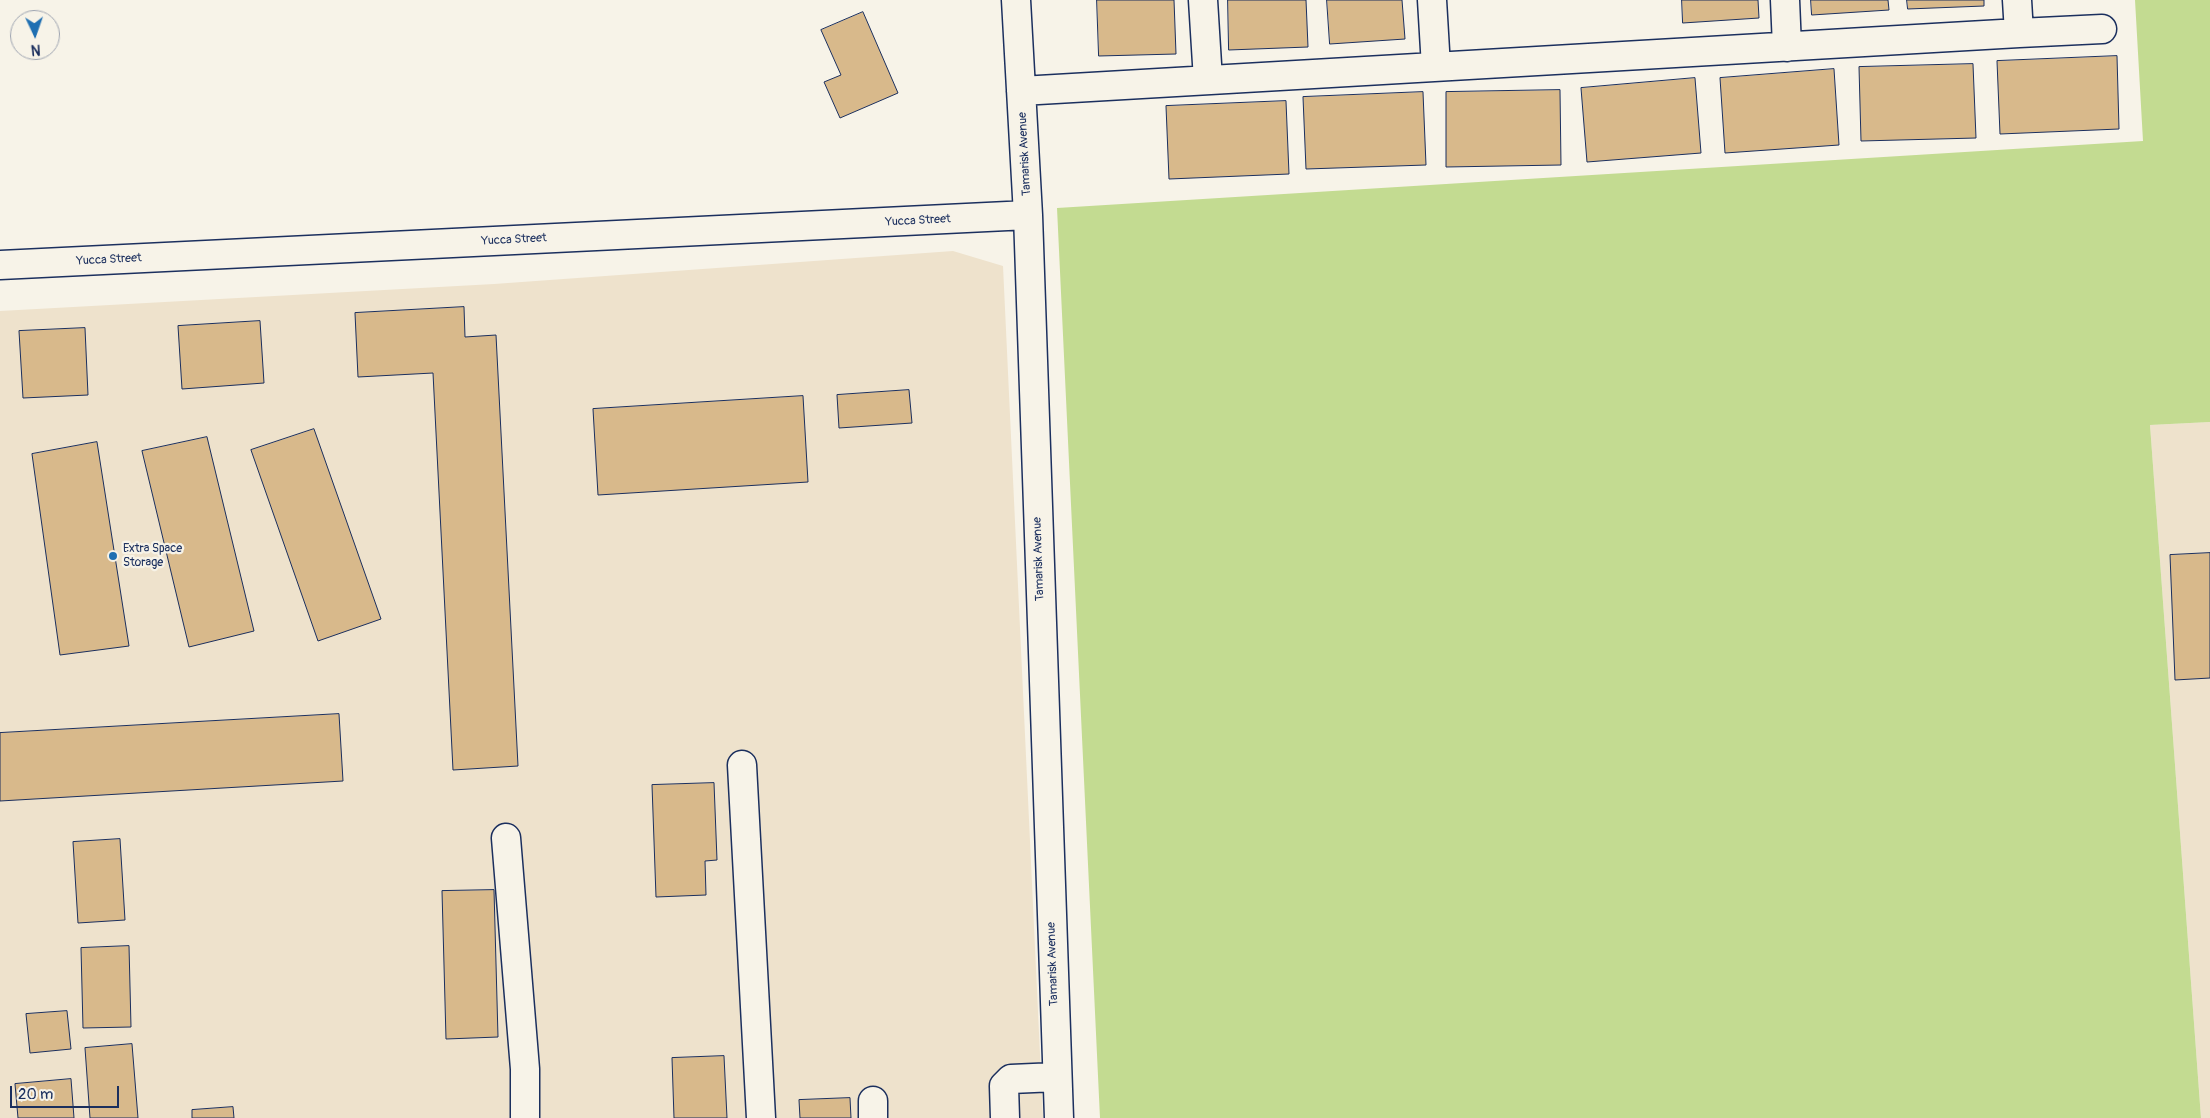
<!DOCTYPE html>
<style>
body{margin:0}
#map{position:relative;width:2210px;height:1118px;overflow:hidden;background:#f7f3e8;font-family:Pangolin,sans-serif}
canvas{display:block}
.north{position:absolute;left:10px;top:10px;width:50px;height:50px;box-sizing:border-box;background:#f7f3e8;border:1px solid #9fa5b1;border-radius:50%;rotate:177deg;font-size:14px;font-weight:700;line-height:20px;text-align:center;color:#1b2f5e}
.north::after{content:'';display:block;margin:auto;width:18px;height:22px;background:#1f6fb2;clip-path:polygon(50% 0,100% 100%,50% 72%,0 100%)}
.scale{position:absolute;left:10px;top:1086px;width:109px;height:22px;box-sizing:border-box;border:2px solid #1b2f5e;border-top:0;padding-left:6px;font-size:15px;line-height:18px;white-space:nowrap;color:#1b2f5e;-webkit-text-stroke:4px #f7f3e8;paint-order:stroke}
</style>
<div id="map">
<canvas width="2210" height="1118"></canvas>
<div class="north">N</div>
<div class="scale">20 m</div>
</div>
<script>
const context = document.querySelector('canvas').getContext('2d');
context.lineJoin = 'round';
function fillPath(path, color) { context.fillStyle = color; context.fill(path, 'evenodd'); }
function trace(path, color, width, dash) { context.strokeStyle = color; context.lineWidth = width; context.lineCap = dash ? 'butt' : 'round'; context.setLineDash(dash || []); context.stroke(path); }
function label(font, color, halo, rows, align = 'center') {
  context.font = font + ' Pangolin,sans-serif'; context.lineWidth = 4.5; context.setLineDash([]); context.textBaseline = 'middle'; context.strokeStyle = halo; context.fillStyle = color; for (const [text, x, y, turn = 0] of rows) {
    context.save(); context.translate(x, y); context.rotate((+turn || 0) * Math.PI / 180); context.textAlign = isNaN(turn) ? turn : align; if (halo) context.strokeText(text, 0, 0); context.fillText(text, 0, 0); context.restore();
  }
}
const built = new Path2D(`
 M953 251 1003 266 1043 1118H0V311L494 284Z
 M2210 422V1118H2201L2150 425Z`);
const green = new Path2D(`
 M2135 0H2210V422L2150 425 2201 1118H1100L1057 208 2143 141Z`);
const building = new Path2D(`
 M1097 0H1174L1176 54 1099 56Z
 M1228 0H1306L1308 47 1229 50Z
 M1327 0H1402L1405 39 1330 44Z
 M1682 0H1758L1759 18 1683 23Z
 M1811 0H1888L1889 10 1812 15Z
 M1907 0H1984V6L1908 9Z
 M863 12 898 93 840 118 824 82 841 75 821 30Z
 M2117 56 2119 129 2000 134 1997 61Z
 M1973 64 1976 138 1861 141 1859 67Z
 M1834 69 1839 145 1725 153 1720 78Z
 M1695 78 1701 153 1587 162 1581 88Z
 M1560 90 1561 165 1446 167V92Z
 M1423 92 1426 165 1306 169 1303 97Z
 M1286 101 1289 174 1169 179 1166 106Z
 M464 307 465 337 496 335 518 766 453 770 433 373 358 377 355 313Z
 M260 321 264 383 182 389 178 326Z
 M85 328 88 395 23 398 19 331Z
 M909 390 912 423 839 428 837 395Z
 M803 396 808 482 598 495 593 409Z
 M314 429 381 619 318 641 251 450Z
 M207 437 254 631 189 647 142 451Z
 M97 442 129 646 60 655 32 454Z
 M2210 553V678L2175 680 2170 555Z
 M339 714 343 781 0 801V733Z
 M714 783 717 860 705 861 706 895 656 897 652 785Z
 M120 839 125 920 78 923 73 842Z
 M494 890 498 1037 446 1039 442 891Z
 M129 946 131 1027 83 1028 81 948Z
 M67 1011 71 1049 30 1053 26 1014Z
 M132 1044 138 1118H90L85 1048Z
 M724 1056 727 1118H674L672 1058Z
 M71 1079 74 1118H18L15 1084Z
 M850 1098 851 1118H800L799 1100Z
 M233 1107 234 1118H192V1110Z`);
const minor = new Path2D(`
 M1016 0 1028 215 1059 1118
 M1203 0 1208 80
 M1432 0 1436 67
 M1785 0 1787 47
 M2019 33 2102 29
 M1021 91 2019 33 2017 0
 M0 265 1028 215
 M742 765 761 1118
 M506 838 525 1069V1118
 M873 1101V1118
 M1005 1118 1004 1086 1011 1079 1056 1077`);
const markers = [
 [113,556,5,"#1f6fb2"]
];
const streetNames = [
 ["Tamarisk Avenue",1025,154,-93],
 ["Yucca Street",918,221,-3],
 ["Yucca Street",514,240,-3],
 ["Yucca Street",109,260,-3],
 ["Tamarisk Avenue",1039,559,-92],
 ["Tamarisk Avenue",1053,964,-92]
];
const poiNames = [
 ["Extra Space",123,549],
 ["Storage",123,563]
];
fillPath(built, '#eee2cc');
fillPath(green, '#c3db91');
fillPath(building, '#d8b98b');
trace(building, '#1b2f5e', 1);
trace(minor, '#1b2f5e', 31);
trace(minor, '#f7f3e8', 28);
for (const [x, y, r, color] of markers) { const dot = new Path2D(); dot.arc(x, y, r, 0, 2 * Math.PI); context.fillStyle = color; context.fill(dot); trace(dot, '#f7f3e8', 2); }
label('12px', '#1b2f5e', '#f7f3e8', streetNames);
label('12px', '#1b2f5e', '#f7f3e8', poiNames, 'left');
</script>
